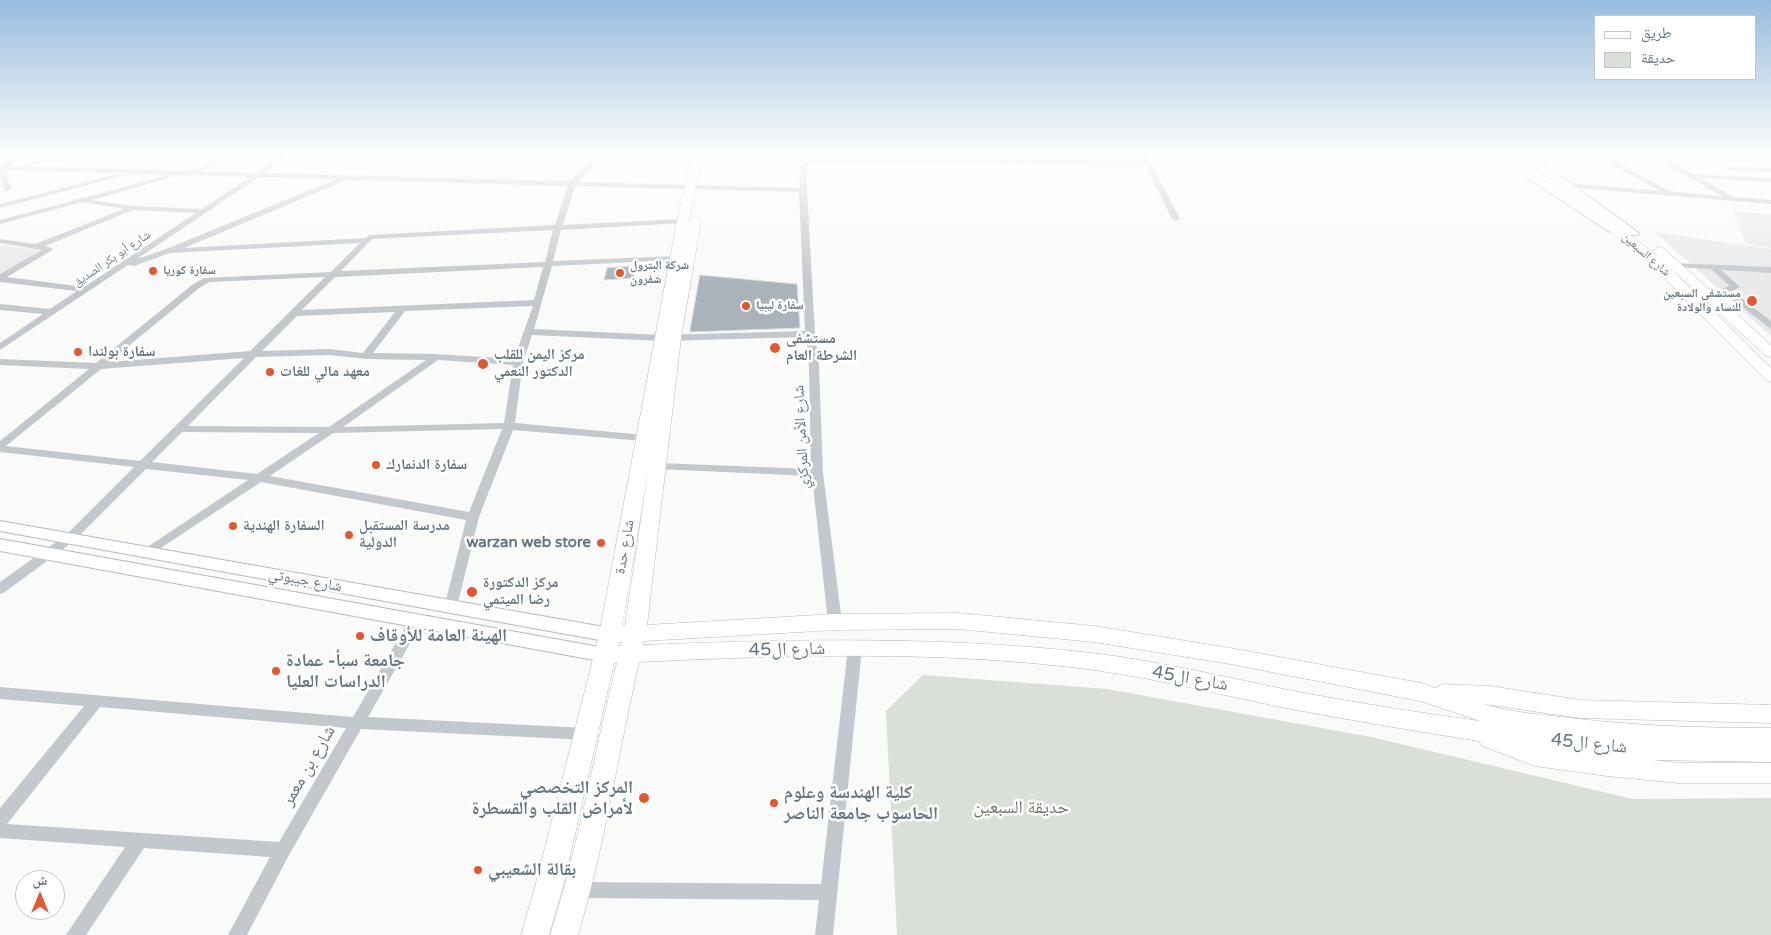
<!DOCTYPE html>
<meta charset="utf-8">
<style>
body{margin:0}
#map{position:relative;width:1771px;height:935px;overflow:hidden;background:#fafaf8;font-family:"Varela Round","Noto Naskh Arabic",sans-serif}
canvas{display:block}
.legend{position:absolute;left:1594px;top:15px;width:162px;height:65px;box-sizing:border-box;background:#fff;border:1px solid #c1c8cd;margin:0;padding:6px 9px;list-style:none;font-size:15px;color:#657683}
.legend li{display:flex;align-items:center;gap:10px;height:25px}
.legend b{width:25px;border:1px solid #c1c8cd}
.north{position:absolute;left:15px;top:870px;width:50px;height:50px;box-sizing:border-box;background:#fff;border:1px solid #c1c8cd;border-radius:50%;rotate:0deg;font-size:14px;font-weight:700;line-height:20px;text-align:center;color:#657683}
.north::after{content:'';display:block;margin:auto;width:18px;height:22px;background:#e4572e;clip-path:polygon(50% 0,100% 100%,50% 72%,0 100%)}
</style>
<div id="map">
<canvas width="1771" height="935"></canvas>
<ul class="legend">
<li><b style="height:6px;background:#fff"></b>طريق</li>
<li><b style="height:14px;background:#dadfd7"></b>حديقة</li>
</ul>
<div class="north">ش</div>
</div>
<script>
const context = document.querySelector('canvas').getContext('2d');
context.lineJoin = 'round';
function fillPath(path, color) { context.fillStyle = color; context.fill(path, 'evenodd'); }
function trace(path, color, width, dash) { context.strokeStyle = color; context.lineWidth = width; context.lineCap = dash ? 'butt' : 'round'; context.setLineDash(dash || []); context.stroke(path); }
function label(font, color, halo, rows, align = 'center') {
  context.font = font + ' "Varela Round","Noto Naskh Arabic",sans-serif'; context.lineWidth = 5; context.setLineDash([]); context.textBaseline = 'middle'; context.strokeStyle = halo; context.fillStyle = color; for (const [text, x, y, turn = 0] of rows) {
    context.save(); context.translate(x, y); context.rotate((+turn || 0) * Math.PI / 180); context.textAlign = isNaN(turn) ? turn : align; if (halo) context.strokeText(text, 0, 0); context.fillText(text, 0, 0); context.restore();
  }
}
const built = new Path2D(`
 M1733 211 1771 215V248L1746 244Z
 M1654 232 1771 249V336L1693 266Z
 M0 245 45 251 0 276Z`);
const green = new Path2D(`
 M923 675 1107 689 1371 737 1633 799 1771 798V935H897L886 711Z`);
const building = new Path2D(`
 M636 266 634 278 604 280 607 268Z
 M700 275 797 284 800 328 690 332Z`);
const street = new Path2D(`
 M20 154H29L8 166 190 171 191 169 245 154H257L196 171 256 173 280 154H288L264 173 570 181 590 161 436 156 433 154 594 157 596 154H603L578 182 799 188 801 164 812 159 1143 161 1140 154H1146L1180 219 1176 221 1172 219 1145 165 813 163 807 165V190L815 334 819 367 823 473 842 622 840 626 835 627 830 626 828 622 812 476 658 469 652 466 658 463 811 469 809 367 806 337 662 341 532 335 523 362 515 423 644 435 649 438 644 441 513 430 479 517 456 611 451 613 446 611 444 608 466 520 261 482 147 557 143 556 141 553 143 550 248 480 146 469 74 541 5 592 0 594V582L66 535 134 467 0 452V441L89 369 0 365V359L96 363 192 285 204 278 331 272 360 243 170 253 134 266 128 265 0 350V343L43 314 0 310V304L50 309 77 291 0 282V274L42 250 0 243V239L35 244 124 209 83 202 0 224V220L168 175 170 176V178L92 200 132 206 202 209 250 177 4 170 12 189 5 191 0 178V165ZM259 177 337 179 166 249 137 259ZM347 180 568 186 555 225 370 235 365 238 184 248ZM575 186 799 192 805 331 662 335 534 329 552 266 677 260 681 258 677 256 553 261 561 230 683 223 687 221 683 219 563 225ZM133 210 196 213 84 287 7 277 54 249 45 246ZM553 230 545 262 341 271 372 239ZM543 267 534 300 302 310 335 277ZM325 277 250 351 109 362 198 289 209 282ZM533 306 514 359 436 354 373 353 405 311ZM395 312 363 353 329 349 262 351 297 316ZM329 355 366 359 426 360 329 427 188 426 256 357ZM244 358 140 461 6 446 101 369ZM438 360 513 365 504 423 343 427ZM502 429 469 512 270 476 333 433ZM182 432 319 433 257 474 152 462Z
 M74 154H91L26 166 23 164Z
 M1593 154H1602L1669 191 1722 196 1647 154H1656L1693 174 1771 178V182L1701 178 1733 197 1771 200V204L1564 187V183H1567L1660 191Z
 M1714 154H1771V158L1717 157Z
 M1729 167 1771 168V172L1727 170V168Z
 M117 174 121 176 119 177 0 208V204Z
 M1673 263 1771 267V273L1721 270 1740 287 1732 291 1771 321V329L1723 292V288L1730 286 1711 269 1676 267H1673Z
 M417 614 422 615 424 619 368 717 587 728 592 730 595 734 592 738 587 740 361 729 289 855 247 935H228L270 857 144 848 86 935H66L125 847 0 838V808L84 706 0 699V687L353 717 412 615ZM100 707 346 728 279 842 7 824Z
 M855 643 860 644 862 648 833 935H815L819 900 578 898 572 896 569 890 572 884 578 882 821 884 848 648 850 644Z`);
const secondary = new Path2D(`
 M1491 154H1502L1617 229 1612 232 1608 231Z
 M1515 154H1526L1570 183 1639 233 1638 235H1630Z
 M0 521 610 628 616 630 619 635 616 640 610 642 0 531Z
 M0 539 605 648 612 650 614 655 612 660 605 662 0 551Z`);
const primary = new Path2D(`
 M692 154H702L689 221 688 224 691 218H699L701 221 681 338 647 625 835 614 958 613 1094 626 1230 648 1421 683 1435 688 1443 684 1490 686 1580 700 1771 705V723L1580 718 1484 704C1509 712 1536 714 1562 717 1632 726 1701 728 1771 728V762L1653 760 1679 763H1771V783H1679L1607 776 1535 766 1482 746 1479 741C1414 731 1350 720 1286 708 1222 695 1159 679 1094 670 943 650 791 655 639 662 618 753 605 846 578 935H550C579 846 594 753 617 663H614L563 887 549 935H521L535 887 599 635 677 221ZM648 472 625 626H622ZM958 629 1094 642 1230 664 1420 701 1480 721C1415 712 1349 702 1284 689 1220 676 1157 661 1092 653 943 636 793 639 643 645L644 641 835 630ZM619 642H622L621 646H618Z
 M1498 154H1511L1608 217 1663 261 1771 368V382L1766 380 1653 267 1600 223Z
 M1659 247 1663 248 1771 345V357L1766 356 1655 254 1653 251Z`);
const markers = [
 [153,271,5,"#e4572e"],
 [620,273,5,"#e4572e"],
 [1752,301,6,"#e4572e"],
 [746,306,5,"#e4572e"],
 [775,348,6,"#e4572e"],
 [78,352,5,"#e4572e"],
 [483,364,6,"#e4572e"],
 [270,372,5,"#e4572e"],
 [376,465,5,"#e4572e"],
 [233,526,5,"#e4572e"],
 [349,535,5,"#e4572e"],
 [601,543,5,"#e4572e"],
 [472,592,6,"#e4572e"],
 [360,636,5,"#e4572e"],
 [276,671,5,"#e4572e"],
 [644,798,6,"#e4572e"],
 [774,803,5,"#e4572e"],
 [478,870,5,"#e4572e"]
];
const farStreetnames = [
 ["شارع السبعين",1646,255,41],
 ["شارع أبو بكر الصديق",112,259,-34]
];
const farPoinames = [
 ["شركة البترول",630,266],
 ["شفرون",630,280],
 ["سفارة كوريا",163,271],
 ["مستشفى السبعين",1741,294,"right"],
 ["للنساء والولادة",1741,308,"right"],
 ["سفارة ليبيا",756,306]
];
const poiNames = [
 ["مستشفى",786,339],
 ["الشرطة العام",786,356],
 ["سفارة بولندا",88,352],
 ["مركز اليمن للقلب",494,355],
 ["الدكتور النعمي",494,372],
 ["معهد مالي للغات",280,372],
 ["سفارة الدنمارك",386,465],
 ["السفارة الهندية",243,526],
 ["مدرسة المستقبل",359,526],
 ["الدولية",359,543],
 ["warzan web store",591,543,"right"],
 ["مركز الدكتورة",483,583],
 ["رضا الميتمي",483,600]
];
const streetNames = [
 ["شارع الأمن المركزي",802,437,-93],
 ["شارع حدة",625,547,-80],
 ["شارع جيبوتي",305,581,10]
];
const nearPoinames = [
 ["الهيئة العامة للأوقاف",370,636],
 ["جامعة سبأ- عمادة",286,661],
 ["الدراسات العليا",286,682],
 ["المركز التخصصي",633,788,"right"],
 ["لأمراض القلب والقسطرة",633,809,"right"],
 ["كلية الهندسة وعلوم",784,793],
 ["الحاسوب جامعة الناصر",784,814],
 ["بقالة الشعيبي",488,870]
];
const nearStreetnames = [
 ["شارع ال45",787,650,-1],
 ["شارع ال45",1190,679,10],
 ["شارع ال45",1589,744,6],
 ["شارع بن معمر",309,766,-60]
];
const nearParknames = [
 ["حديقة السبعين",1021,808]
];
fillPath(built, '#e8e9e9');
fillPath(green, '#dadfd7');
fillPath(building, '#aab3b9');
trace(building, '#dcdcda', 1);
trace(secondary, '#b3babf', 2);
trace(primary, '#b5babe', 1);
fillPath(street, '#c3c8cc');
fillPath(secondary, '#fff');
fillPath(primary, '#fff');
const sky = context.createLinearGradient(0, 0, 0, 285);
sky.addColorStop(0, '#96bcdc');
sky.addColorStop(0.54, '#fdfdfc');
sky.addColorStop(1, '#fdfdfc00');
context.fillStyle = sky;
context.fillRect(0, 0, 1771, 285);
for (const [x, y, r, color] of markers) { const dot = new Path2D(); dot.arc(x, y, r, 0, 2 * Math.PI); context.fillStyle = color; context.fill(dot); trace(dot, '#fff', 2); }
label('12px', '#657683', '#fff', farStreetnames);
label('bold 12px', '#657683', '#fff', farPoinames, 'left');
label('bold 15px', '#657683', '#fff', poiNames, 'left');
label('15px', '#657683', '#fff', streetNames);
label('bold 18px', '#657683', '#fff', nearPoinames, 'left');
label('18px', '#657683', '#fff', nearStreetnames);
label('18px', '#687a64', '#fff', nearParknames);
</script>
